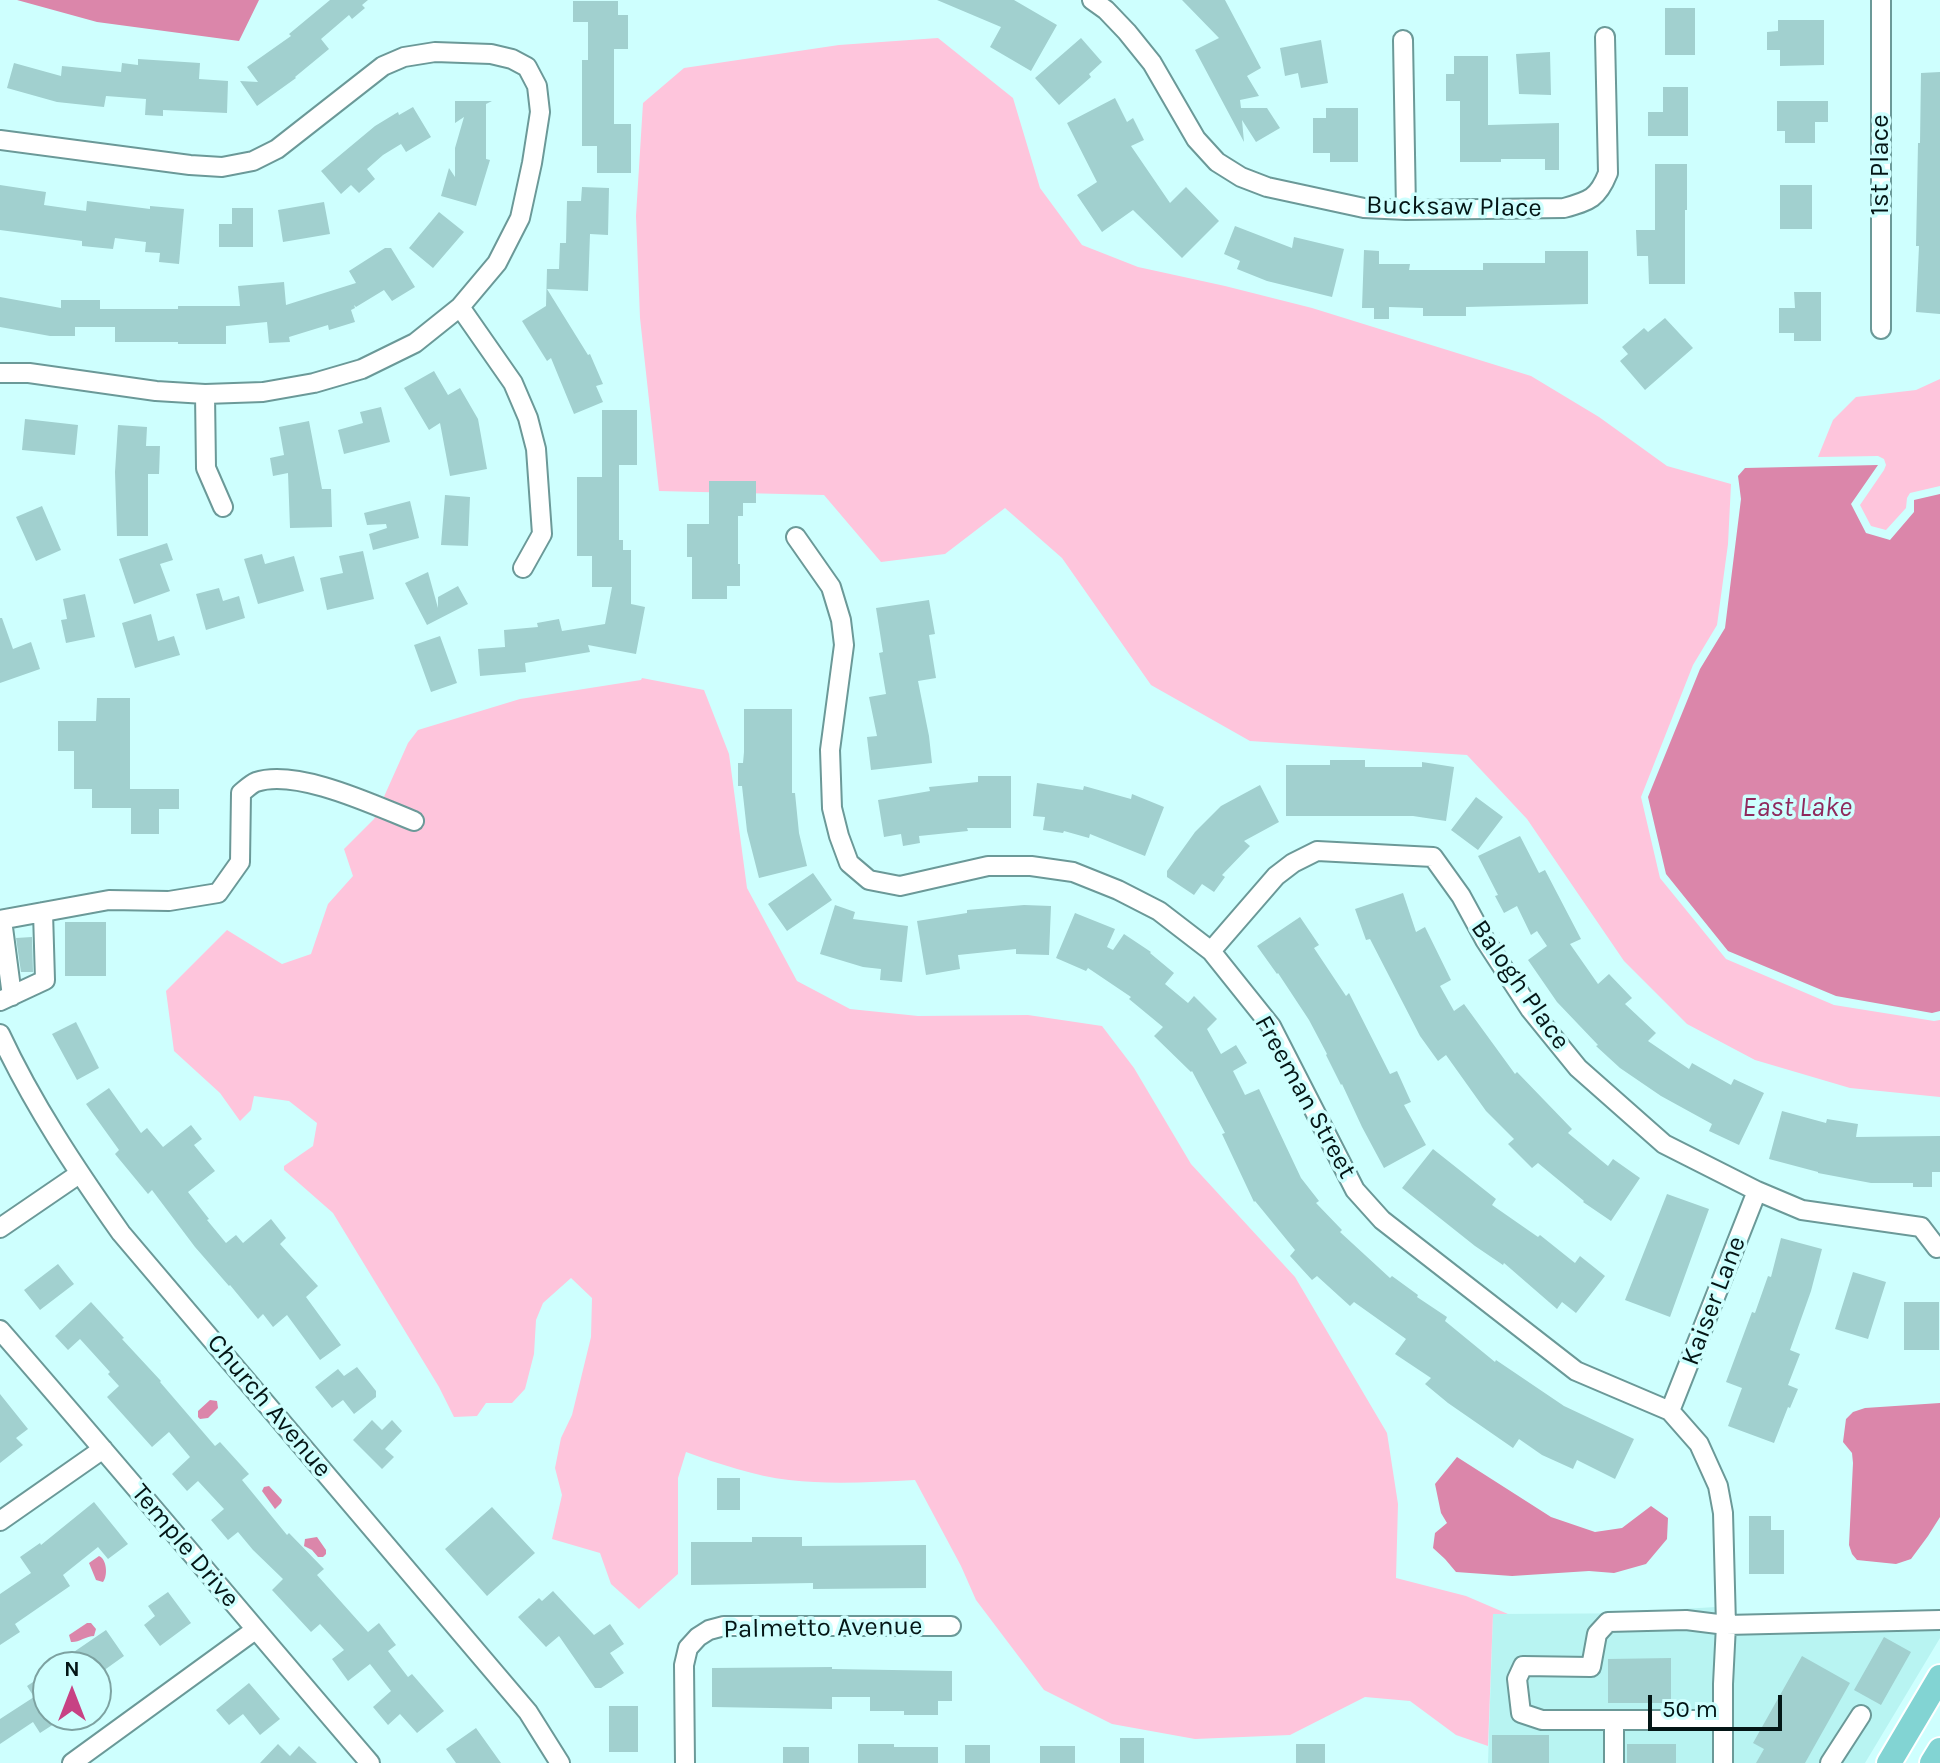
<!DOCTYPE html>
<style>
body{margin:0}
#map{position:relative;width:1940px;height:1763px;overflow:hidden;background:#cefffe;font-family:Karla,sans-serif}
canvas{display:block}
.north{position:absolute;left:32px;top:1651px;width:80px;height:80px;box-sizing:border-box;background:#cefffe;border:2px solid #7da2a1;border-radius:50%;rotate:0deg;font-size:22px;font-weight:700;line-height:32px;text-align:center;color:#041616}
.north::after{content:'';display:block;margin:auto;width:28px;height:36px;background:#c74284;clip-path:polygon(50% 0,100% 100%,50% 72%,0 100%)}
.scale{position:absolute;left:1648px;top:1695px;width:134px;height:36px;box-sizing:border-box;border:4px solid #041616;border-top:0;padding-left:10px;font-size:24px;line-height:28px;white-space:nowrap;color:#041616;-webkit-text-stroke:6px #cefffe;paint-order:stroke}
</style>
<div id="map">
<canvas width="1940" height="1763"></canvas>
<div class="north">N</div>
<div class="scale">50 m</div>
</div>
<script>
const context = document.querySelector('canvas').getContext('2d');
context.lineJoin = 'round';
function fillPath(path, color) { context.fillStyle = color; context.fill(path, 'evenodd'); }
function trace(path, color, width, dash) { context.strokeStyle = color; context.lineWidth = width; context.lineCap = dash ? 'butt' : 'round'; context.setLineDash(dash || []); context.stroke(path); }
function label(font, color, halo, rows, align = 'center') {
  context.font = font + ' Karla,sans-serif'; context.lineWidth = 7; context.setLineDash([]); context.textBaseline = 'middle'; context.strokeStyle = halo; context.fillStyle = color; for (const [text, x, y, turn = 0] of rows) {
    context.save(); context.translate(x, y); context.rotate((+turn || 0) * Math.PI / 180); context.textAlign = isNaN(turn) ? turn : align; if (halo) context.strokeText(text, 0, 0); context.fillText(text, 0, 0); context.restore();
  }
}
const built = new Path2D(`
 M1716 1607 1714 1684V1763H1488L1493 1614 1681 1613 1682 1609Z
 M1940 1630V1638L1865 1763H1732V1684L1734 1635Z`);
const green = new Path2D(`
 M938 38 1013 98 1040 188 1082 245 1138 267 1225 286 1312 308 1531 376 1599 417 1667 466 1731 484 1728 544 1717 625 1693 665 1641 797 1660 878 1726 959 1834 1005 1934 1021 1940 1020V1097L1850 1088 1755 1060 1687 1024 1624 961 1527 819 1467 755 1250 741 1151 685 1062 558 1005 508 945 554 881 562 824 495 659 491 640 318 636 216 643 103 684 68 839 45Z
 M1940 379V486L1910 493 1907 498 1906 508 1886 530 1871 526 1860 505 1884 470 1886 465 1884 459 1878 456 1818 457 1833 420 1856 397 1916 390Z
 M642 678 704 690 729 754 747 888 797 981 850 1009 918 1016 1028 1015 1102 1026 1134 1068 1191 1164 1295 1277 1387 1433 1398 1504 1396 1578 1466 1596 1508 1614H1493L1488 1746 1456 1735 1410 1701 1365 1697 1290 1735 1195 1739 1112 1724 1044 1690 976 1600 961 1566 915 1480C873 1482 831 1485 789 1480 755 1476 719 1464 686 1452L678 1478V1574L639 1609 611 1584 600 1553 552 1539 562 1495 555 1468 561 1438 572 1415 591 1337 592 1298 571 1278 543 1303 536 1320 534 1354 525 1389 512 1403H486L477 1416 454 1417 439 1387 333 1213 284 1170V1166L313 1146 317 1123 289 1101 254 1096 251 1110 240 1121 220 1093 174 1051 166 991 227 930 282 964 311 954 328 904 353 876 344 849 374 819 408 743 418 730 520 699 641 680Z`);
const water = new Path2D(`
 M17 0H259L239 41 97 22Z
 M1878 465 1851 504 1866 533 1890 540 1914 512V500L1940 494V1011L1932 1013 1836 996 1728 951 1666 874 1648 797 1700 669 1725 628 1741 499 1738 476 1745 468Z
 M210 1400 217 1401 218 1408 208 1418 200 1419 198 1417V1411Z
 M1940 1403V1517L1928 1536 1911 1559 1896 1564 1857 1560 1852 1554 1849 1545 1853 1463 1852 1453 1843 1442 1846 1419 1853 1412 1865 1408Z
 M1457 1457 1551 1517 1595 1532 1622 1528 1651 1506 1668 1518 1667 1539 1646 1564 1614 1573 1589 1571 1512 1576 1456 1572 1445 1559 1433 1548 1435 1533 1447 1523 1441 1513 1435 1484Z
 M269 1486 282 1500 281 1503 275 1509 262 1491 264 1487Z
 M317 1537 326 1550V1554L323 1557H318L312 1550 304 1546 305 1539Z
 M99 1556C107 1559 108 1576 103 1582L96 1580 89 1563Z
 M87 1623H91L96 1629 94 1636C86 1636 78 1643 71 1642L69 1635Z`);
const building = new Path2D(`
 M330 0H368L362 5 365 8 352 19 349 15 321 39 329 49 295 77 296 78 257 106 240 81 258 82 247 67 291 36 289 34Z
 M937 0H1014L1057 25 1031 71 990 47 1001 27Z
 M1182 0H1225L1261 68 1247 76 1259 96 1240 100 1241 108H1267L1280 128 1256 142 1242 120 1244 142 1195 50 1219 38Z
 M573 1H618V15H628V49H614V124H631V173H597V146H582V60H588V22H573Z
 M1665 8H1695V55H1665Z
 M1778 20H1824V65L1780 66V50H1767V32L1778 31Z
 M1081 38 1102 62 1089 74 1091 77 1059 105 1035 78Z
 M1321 40 1328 83 1301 88 1298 73 1285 76 1280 48Z
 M1550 52 1551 95 1519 94 1516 54Z
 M1454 56H1488V125L1559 123V170H1545V159H1501V162H1460V101H1446V74H1454Z
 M138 59 200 63 199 79 228 81 227 113 163 110V116L145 115 146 99 106 96 104 107 57 102 7 88 14 63 61 76 62 66 121 72 122 63 138 65Z
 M1940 72V314L1916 312 1919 246H1916L1918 143H1920L1921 73Z
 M1663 87H1688V136H1648V112H1663Z
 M1115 98 1127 122 1133 118 1144 140 1131 146 1170 203 1186 187 1219 221 1182 258 1133 210 1102 232 1077 195 1097 182 1067 123Z
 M455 101H492L486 104V159L490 160 476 206 441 196 449 168 455 177V148L464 117 455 123Z
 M1777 101H1828V122H1815V143H1785V131H1777Z
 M413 107 431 137 406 152 401 144 383 155 367 169 375 179 359 193 351 185 341 194 321 171 375 126 398 112 399 115Z
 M1326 108H1358V162H1330V153H1313V118H1326Z
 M1655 164H1687V210H1685V284H1649L1648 256H1637L1636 230H1655Z
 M0 185 46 192 44 205 86 211 87 201 150 209V206L184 209 179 264 159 262 160 253 145 252 146 242 115 238 113 249 82 246V241L0 230Z
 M1780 185H1812V229H1780Z
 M582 187 609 188 608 235 590 234 588 291 547 289 588 355 590 354 603 384 596 386 603 402 574 414 551 358 547 361 522 321 546 306 547 269H559L560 243H566L567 201H581Z
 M324 202 330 234 283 242 278 210Z
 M232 208H253V247H219V224H232Z
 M439 212 464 232 433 268 409 248Z
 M1235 226 1292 248 1294 237 1344 249 1332 297 1267 281 1237 269 1240 261 1224 254Z
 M385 248H391L415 287 392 301 384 290 356 307 354 305 355 308 351 310 355 322 329 330 328 325 289 337 290 342 269 343 267 322 226 326V344H178V342H115V327H75V336H50L0 327V297L61 308V300H100V309H178V306H240L238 286 284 282 286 305 356 283 349 271Z
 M1364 250 1379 251V264H1410L1409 270H1483V263H1545V251H1588V304L1466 307V316H1423V308L1389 307V319H1374V308H1362Z
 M1794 292H1821V341H1794V333H1779V308H1795Z
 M1665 318 1693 348 1645 390 1620 361 1628 354 1622 347 1644 328 1648 332Z
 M434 371 448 395 460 388 478 419 487 469 450 476 440 423 429 430 404 388Z
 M381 407 390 442 344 454 338 430 363 423 360 412Z
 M602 410H637V465H619V540H623V550H631V604L645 607 636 654 588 645 590 652 525 663 526 672 480 676 478 649 505 647 504 630 538 627 537 623 559 619 562 631 605 624 612 587H592V556H577V477H602Z
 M25 419 78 425 75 455 22 450Z
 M309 421 322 489H331L332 527 290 528 288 473 273 476 270 458 284 455 279 427Z
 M118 425 147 427 146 446H160L159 474H148V536H117L115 472Z
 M709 481H756V503H743V516H738V564H740V586H727V599H692V557H687V524H709Z
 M445 495 470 497 468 546 441 545Z
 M410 501 419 538 373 550 369 534 387 528 386 524 367 525 364 513Z
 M42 506 61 550 36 561 16 517Z
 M167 543 173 560 160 564 170 591 134 604 119 559Z
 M363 551 374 599 327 610 320 578 343 573 339 556Z
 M262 554 265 564 294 556 304 591 258 604 244 559Z
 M428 572 438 608V597L458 586 468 604 427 625 405 583Z
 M219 588 223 601 239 596 245 618 206 630 196 594Z
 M85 594 95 637 66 643 61 620 67 619 63 599Z
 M929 600 935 634 929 635 936 678 918 681 929 736 932 763 871 770 867 737 877 736 869 697 886 694 879 653 883 652 876 608Z
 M151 614 158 641 174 636 180 655 135 668 122 623Z
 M0 618H2L13 649 31 642 40 669 0 683Z
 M440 636 457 683 431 692 414 645Z
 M97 698H130V789H179V809H159V834H131V808H92V789H74V751H58V721H96Z
 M744 709H792V793H795L799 833 807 866 759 878 747 831 742 786H738V763H743L744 752Z
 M1330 760H1365V767H1422V762L1454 767 1446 821 1413 816H1286V765H1330Z
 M978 776H1011V828H967L968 831 919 836 920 843 903 846 901 834 884 837 878 800 930 791 929 787 978 782Z
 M1037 783 1083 790 1084 786 1131 799 1132 794 1164 807 1145 856 1090 834 1089 838 1064 831 1063 833 1043 830 1045 817 1033 816Z
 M1260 785 1279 822 1244 841 1250 846 1222 875 1225 877 1214 892 1202 884 1194 895 1167 877V871L1195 832 1221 806Z
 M1476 797 1503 817 1478 850 1451 830Z
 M1520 836 1539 873 1545 870 1581 939 1570 944 1598 984 1609 974 1632 998 1625 1004 1656 1033 1648 1041 1689 1069 1692 1063 1731 1085 1734 1079 1764 1093 1739 1145 1709 1131 1712 1124 1661 1096 1620 1068 1596 1046 1598 1045 1557 1002 1528 960 1547 946 1537 931 1531 935 1517 906 1504 913 1495 896 1498 895 1478 856Z
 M813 873 832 900 787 931 768 904Z
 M1403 893 1416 932 1425 927 1451 980 1440 986 1454 1011 1464 1004 1515 1074 1517 1072 1572 1129 1568 1133 1608 1166 1613 1159 1640 1178 1611 1221 1583 1202 1584 1201 1538 1163 1532 1168 1508 1144 1514 1139 1486 1111 1446 1055 1438 1061 1420 1036 1370 939 1366 940 1355 909Z
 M835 905 855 912 853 919 908 926 902 982 880 980 881 969 863 967 820 954Z
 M1024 905 1051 906 1049 955 1016 954V949L958 955 960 969 926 975 917 921 967 913V910Z
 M1075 913 1115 929 1107 947 1113 950 1124 934 1151 952 1150 953 1174 973 1165 984 1188 1003 1194 996 1217 1019 1207 1029 1221 1054 1236 1045 1247 1063 1233 1071 1245 1095 1259 1089 1301 1178 1319 1201 1316 1203 1342 1230 1340 1232 1390 1278 1392 1276 1418 1295 1417 1297 1447 1317 1445 1321 1495 1362 1496 1360 1564 1406 1634 1439 1615 1479 1577 1460 1573 1469 1542 1455 1519 1439 1513 1448 1448 1403 1425 1384 1431 1378 1395 1354 1406 1339 1354 1302 1350 1306 1317 1276 1312 1280 1290 1256 1295 1250 1255 1201 1254 1202 1222 1134 1225 1133 1192 1071 1191 1072 1154 1036 1163 1027 1129 999 1131 997 1088 968 1086 971 1056 958Z
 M1300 917 1319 945 1314 948 1346 996 1349 993 1390 1074 1397 1071 1411 1102 1404 1105 1426 1145 1384 1168 1362 1127 1342 1084 1341 1085 1326 1055 1327 1054 1309 1020 1278 973 1277 974 1257 946Z
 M65 922H106V976H65Z
 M32 937 33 972H21L16 938Z
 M76 1022 99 1068 77 1080 52 1034Z
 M109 1088 141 1133 147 1128 163 1147 191 1125 202 1139 194 1145 215 1171 188 1192 209 1219 207 1220 226 1243 236 1235 243 1243 271 1219 286 1238 280 1244 318 1286 306 1297 341 1345 320 1360 287 1315 273 1327 263 1314 258 1319 230 1285 229 1286 195 1247 152 1190 148 1194 115 1154 119 1150 86 1104Z
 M1782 1111 1826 1123 1827 1119 1858 1124 1856 1137 1940 1136V1172H1932V1187H1913V1183H1871L1818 1173V1172L1769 1159Z
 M1433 1149 1496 1199 1492 1205 1538 1237 1540 1235 1575 1263 1580 1256 1605 1276 1576 1313 1562 1302 1557 1309 1504 1263 1503 1265 1475 1246 1402 1188Z
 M1667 1194 1709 1209 1670 1317 1625 1300Z
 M1781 1238 1822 1249 1811 1291 1790 1350 1800 1354 1788 1385 1798 1389 1790 1408 1788 1407 1774 1443 1728 1426 1742 1388 1726 1382 1752 1312 1755 1313 1768 1276 1771 1277Z
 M58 1264 74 1284 40 1310 24 1290Z
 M1853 1272 1886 1282 1868 1339 1835 1329Z
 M91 1302 124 1338 122 1339 161 1381 160 1382 215 1446 220 1442 249 1474 242 1480 287 1535 289 1533 324 1569 317 1575 368 1632 379 1623 396 1645 388 1651 408 1677 412 1674 444 1711 417 1733 400 1714 388 1725 373 1707 391 1691 370 1664 348 1681 332 1659 344 1650 320 1624 311 1632 272 1590 283 1579 253 1550 238 1532 228 1540 211 1520 224 1509 198 1481 187 1491 172 1474 190 1457 169 1432 152 1447 107 1397 119 1386 108 1374 110 1372 80 1339 68 1350 55 1336Z
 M1904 1302H1939V1350H1904Z
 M357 1367 376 1391V1397L354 1414 343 1400 332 1408 315 1387 338 1369 344 1376Z
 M0 1394 28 1429 16 1438 23 1445 0 1463Z
 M372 1420 382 1430 392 1420 402 1431 385 1449 394 1457 382 1469 353 1440Z
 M717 1478H740V1510H717Z
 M94 1502 128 1544 108 1559 98 1547 63 1575 70 1586 15 1624 20 1632 0 1645V1594L31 1573 20 1557 40 1543 41 1545Z
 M492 1507 535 1553 487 1596 445 1549Z
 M1749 1516H1771V1530H1784V1574H1749Z
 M752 1537H802V1546L926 1545V1588L813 1589V1583L691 1585V1542H752Z
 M553 1591 594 1635 610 1624 624 1644 610 1653 624 1673 601 1688H595L559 1636 546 1647 518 1617 539 1598 542 1601Z
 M168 1592 191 1623 160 1646 144 1625 155 1616 148 1606Z
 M106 1630 124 1656 96 1676V1667H71L65 1658Z
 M1884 1637 1911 1652 1881 1705 1854 1690Z
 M1802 1656 1850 1683 1805 1763H1756L1764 1749 1753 1743Z
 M1671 1658V1703H1608V1659Z
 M832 1667V1669L952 1671V1701H938V1715H904V1711H870V1697H832V1709L712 1707V1668Z
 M48 1672V1715H68L40 1733 33 1722 0 1744V1719L34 1697 27 1686Z
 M249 1683 280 1719 260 1735 243 1714 229 1725 216 1710Z
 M609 1706H638V1752H609Z
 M476 1728 501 1763H456L446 1749Z
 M1492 1735H1549V1763H1492Z
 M1120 1738H1144V1763H1120Z
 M278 1744 290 1756 299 1746 317 1763H260Z
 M858 1744H894V1747H938V1763H858Z
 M1296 1744H1325V1763H1296Z
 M1627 1744H1676V1763H1627Z
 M965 1745H990V1763H965Z
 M1040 1746H1075V1763H1040Z
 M783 1747H809V1763H783Z`);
const minor = new Path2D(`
 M1092 0 1106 10 1127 32 1152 63 1196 139 1217 162 1241 177 1267 187 1364 208 1406 210 1564 208C1590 201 1598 198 1608 173L1605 37
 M1881 0V329
 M1403 40 1406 210
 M0 140 190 165 222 167 253 161 277 149 383 66 404 57 435 52 491 54 512 59 527 67 537 86 540 112 532 163 520 218 497 263 460 307 415 343 362 369 314 383 263 392 205 394 156 391 29 373H0
 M460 307 513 383 528 418 536 449 542 534 523 568
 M205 394 206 468 223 507
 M796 537 831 587 841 620 844 645 830 750 832 808 839 836 849 863 869 880 900 886 988 866H1031L1073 872 1118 890 1159 911 1211 951 1271 1026 1355 1190 1382 1220 1576 1371 1670 1411 1699 1444 1718 1486 1723 1513 1726 1625 1723 1684V1763
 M0 920 109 900 169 901 218 893 240 862 241 793C246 789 251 784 256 782 297 768 376 806 414 821
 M2 920 12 996
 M1211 951 1276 876 1293 863 1317 851 1433 857 1461 896 1485 940 1530 1009 1578 1068 1664 1144 1757 1191 1802 1210 1921 1227 1937 1248
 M0 1001 45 980 43 912
 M0 1034C33 1105 76 1169 121 1233L528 1712 560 1763
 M0 1228 79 1174
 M0 1330C125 1473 246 1619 370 1763
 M1670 1411 1757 1191
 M0 1521 103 1449
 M1723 1720H1542L1521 1713 1517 1679 1523 1666 1591 1667 1597 1634 1608 1622 1686 1620 1726 1625 1940 1620
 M72 1763 255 1630
 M685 1763 684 1665 688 1648 698 1637 709 1630 724 1626H951
 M1614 1763V1720
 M1830 1763 1861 1715`);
const major = new Path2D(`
 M1889 1763 1940 1677
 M1932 1763 1940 1750`);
const streetNames = [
 ["1st Place",1881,165,-90],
 ["Bucksaw Place",1454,207,1],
 ["Balogh Place",1520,985,55],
 ["Freeman Street",1305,1097,61],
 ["Kaiser Lane",1714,1301,-69],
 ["Church Avenue",269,1406,50],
 ["Temple Drive",185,1546,50],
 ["Palmetto Avenue",823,1628,-1]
];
const waterNames = [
 ["East Lake",1797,808]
];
fillPath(built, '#b8f4f2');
fillPath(green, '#fec5dc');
fillPath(water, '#db86aa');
fillPath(building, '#a1d0cf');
trace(minor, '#6b9998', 22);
trace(major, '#fff', 28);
trace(minor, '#fff', 18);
trace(major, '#82d4d3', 24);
label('26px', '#041616', '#cefffe', streetNames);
label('italic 28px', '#8f2a5d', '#cefffe', waterNames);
</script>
